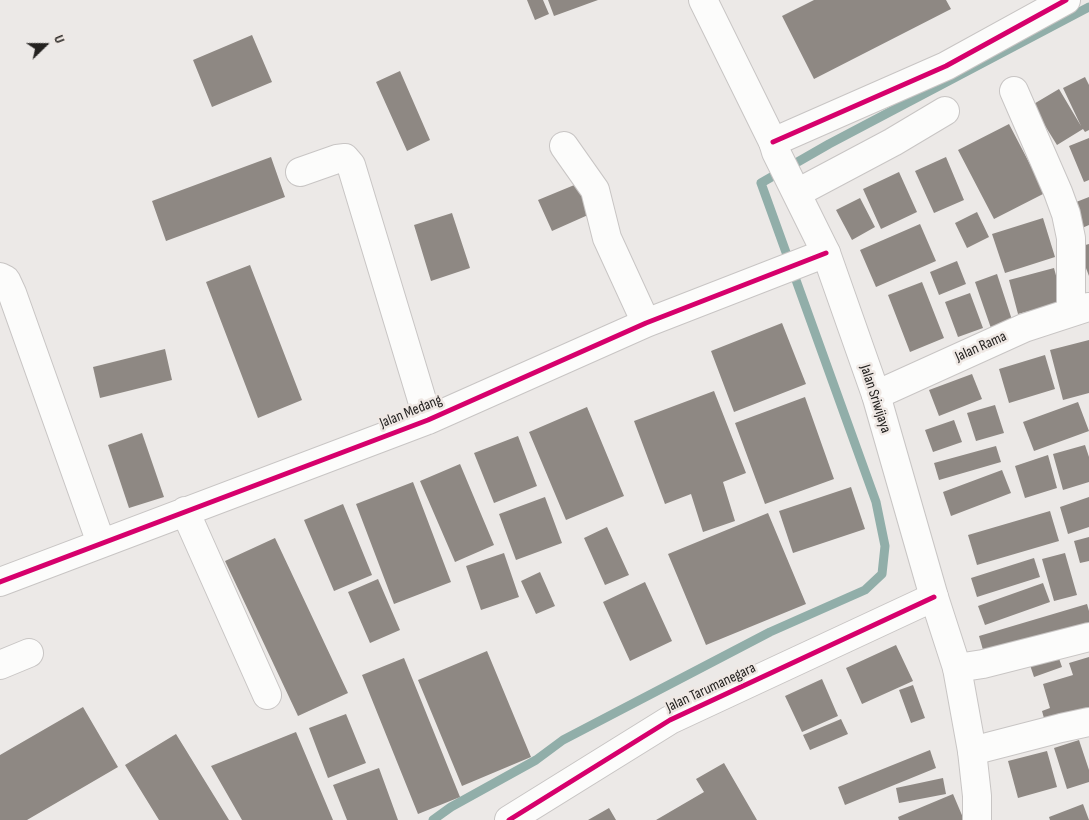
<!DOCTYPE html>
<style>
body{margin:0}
#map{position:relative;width:1089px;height:820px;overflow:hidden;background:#ece9e7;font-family:"Sofia Sans Condensed",sans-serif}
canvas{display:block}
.north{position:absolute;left:20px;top:20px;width:50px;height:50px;-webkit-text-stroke:4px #efe8e4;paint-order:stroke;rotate:68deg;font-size:14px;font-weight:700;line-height:20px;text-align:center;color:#242220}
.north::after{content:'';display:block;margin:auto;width:18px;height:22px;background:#242220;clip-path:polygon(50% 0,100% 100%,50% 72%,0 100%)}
</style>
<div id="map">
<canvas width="1089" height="820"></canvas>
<div class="north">U</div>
</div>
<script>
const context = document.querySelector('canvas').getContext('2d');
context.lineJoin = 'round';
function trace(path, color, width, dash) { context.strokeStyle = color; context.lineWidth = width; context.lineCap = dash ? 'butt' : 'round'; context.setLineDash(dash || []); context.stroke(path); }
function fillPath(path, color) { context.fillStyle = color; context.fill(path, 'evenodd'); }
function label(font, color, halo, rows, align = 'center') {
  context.font = font + ' "Sofia Sans Condensed",sans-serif'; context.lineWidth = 5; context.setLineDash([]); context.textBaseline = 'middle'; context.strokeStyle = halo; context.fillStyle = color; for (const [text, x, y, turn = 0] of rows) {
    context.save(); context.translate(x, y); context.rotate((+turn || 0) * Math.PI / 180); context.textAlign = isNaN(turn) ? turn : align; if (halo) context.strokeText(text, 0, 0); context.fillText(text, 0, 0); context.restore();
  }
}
const stream = new Path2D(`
 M433 820 451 807 536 760 563 740 770 632 865 590 882 574 885 546 876 502 761 183 829 144 1089 7`);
const building = new Path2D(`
 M527 0H543L549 14 535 20Z
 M548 0H598L554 16Z
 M814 0H946L951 9 814 79 782 16Z
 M252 35 272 82 212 107 193 60Z
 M400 71 430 140 407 151 376 82Z
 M1085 77 1089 85V130L1085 132 1083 129 1057 145 1032 105 1059 89 1081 126 1063 88Z
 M1009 124 1045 193 994 219 958 150Z
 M1089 138V180L1084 182 1069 146Z
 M271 157 285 197 166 241 152 201Z
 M946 157 964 200 934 213 915 171Z
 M899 172 917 212 881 229 863 189Z
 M584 181 597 211 552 231 538 200Z
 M1089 197V225L1082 228 1071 204Z
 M860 198 875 227 852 240 836 210Z
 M977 212 989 237 967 248 955 223Z
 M452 213 470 268 431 281 414 225Z
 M1043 218 1055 257 1005 273 992 234Z
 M920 224 936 261 876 287 860 250Z
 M1089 244V276L1078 247Z
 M957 261 966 284 939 295 930 272Z
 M250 265 302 400 258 418 206 282Z
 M1054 268 1063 302 1018 314 1009 280Z
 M997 274 1014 326 993 334 975 282Z
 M922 282 944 338 910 352 888 295Z
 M970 293 983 328 958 337 945 302Z
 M782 323 806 384 734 412 711 351Z
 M1089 340V393L1063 400 1050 350Z
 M165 349 172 380 100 398 93 367Z
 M1045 355 1055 389 1009 403 999 369Z
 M972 374 982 399 939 416 929 390Z
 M714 391 746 473 723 482 735 521 703 532 691 494 665 504 634 421Z
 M805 397 834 479 765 504 735 423Z
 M1078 402 1089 431 1034 451 1023 422Z
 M995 405 1004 433 976 441 967 413Z
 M587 407 624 496 566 520 529 432Z
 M954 420 962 442 933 452 925 430Z
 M142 433 164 497 129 508 108 445Z
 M518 436 537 486 494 503 474 453Z
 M1085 445 1089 457V482L1063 490 1053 454Z
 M996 446 1001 462 939 480 934 463Z
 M1048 455 1057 488 1025 498 1015 466Z
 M460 464 494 545 455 562 420 481Z
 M1002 470 1011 493 951 516 943 492Z
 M413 482 451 582 394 604 356 504Z
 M851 487 865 529 793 553 779 511Z
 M545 497 562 543 516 560 499 514Z
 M1089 497V527L1068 534 1060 507Z
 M343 504 372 575 334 591 304 520Z
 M1050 511 1059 541 977 565 968 535Z
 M768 513 806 604 706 645 668 554Z
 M607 527 629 575 605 585 584 538Z
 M1089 537V561L1080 563 1074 541Z
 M275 538 348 693 298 716 225 561Z
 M504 553 519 597 481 610 466 566Z
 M1065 553 1077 595 1054 601 1042 559Z
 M1034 558 1040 577 977 597 971 578Z
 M540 572 555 606 536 614 521 581Z
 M378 579 400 630 370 643 348 592Z
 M645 582 672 641 630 661 603 602Z
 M1043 583 1050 602 985 625 978 606Z
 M1087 604 1089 611V627L985 657 979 636Z
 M896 645 913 681 862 704 846 668Z
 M1056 650 1062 667 1034 677 1028 659Z
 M487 651 531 757 462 786 418 680Z
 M1089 657V716L1047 729 1042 711 1050 708 1043 684 1073 675 1069 663Z
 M404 658 460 797 418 814 362 675Z
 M822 679 838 716 802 732 785 696Z
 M913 685 925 718 911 723 899 690Z
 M83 707 118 767 27 820H0V755Z
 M346 714 366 763 328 778 309 728Z
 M841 719 848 734 810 750 803 735Z
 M296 732 333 820H242L211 766Z
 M176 734 229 820H159L125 765Z
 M1079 740 1089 770V782L1067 789 1054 748Z
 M930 750 936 768 845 805 838 787Z
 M1047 751 1057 787 1018 798 1008 761Z
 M724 763 757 820H656L704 792 696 779Z
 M379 768 398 820H347L333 785Z
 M943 778 946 794 899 803 896 788Z
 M953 794 964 820H899L898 817Z
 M1083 804 1089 820H1050L1049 817Z
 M609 808 616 820H588Z`);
const minor = new Path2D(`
 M1014 91 1058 192 1066 214 1071 238V312
 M773 142 946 66 1066 0
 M564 146 595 190 607 238 646 323
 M300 172 337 159 345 158 351 165 428 420
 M797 193 893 142 945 111
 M0 277 6 280 12 293 101 543
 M876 395 1024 328 1088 307
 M185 511 267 695
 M0 582 428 420 646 323 826 253
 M0 665 29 653
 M957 668 983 664 1089 637
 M972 751 1061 728 1089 722
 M509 820 670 720 934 597`);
const major = new Path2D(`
 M703 0 773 142 776 152 826 253 876 395 934 597 957 668 972 751 977 796V820`);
const cycleway = new Path2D(`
 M773 142 946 66 1066 0
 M0 582 428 420 646 323 826 253
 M509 820 670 720 934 597`);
const streetNames = [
 ["Jalan Rama",981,347,-24],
 ["Jalan Sriwijaya",875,399,72],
 ["Jalan Medang",411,412,-22],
 ["Jalan Tarumanegara",711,688,-25]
];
trace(stream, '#91aea9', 9);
fillPath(building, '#8e8883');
trace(minor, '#c8c5c4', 30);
trace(major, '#c8c5c4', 30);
trace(minor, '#fcfcfb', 28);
trace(major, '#fcfcfb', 28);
trace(cycleway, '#d6006c', 5);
label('15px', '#242220', '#efe8e4', streetNames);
</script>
